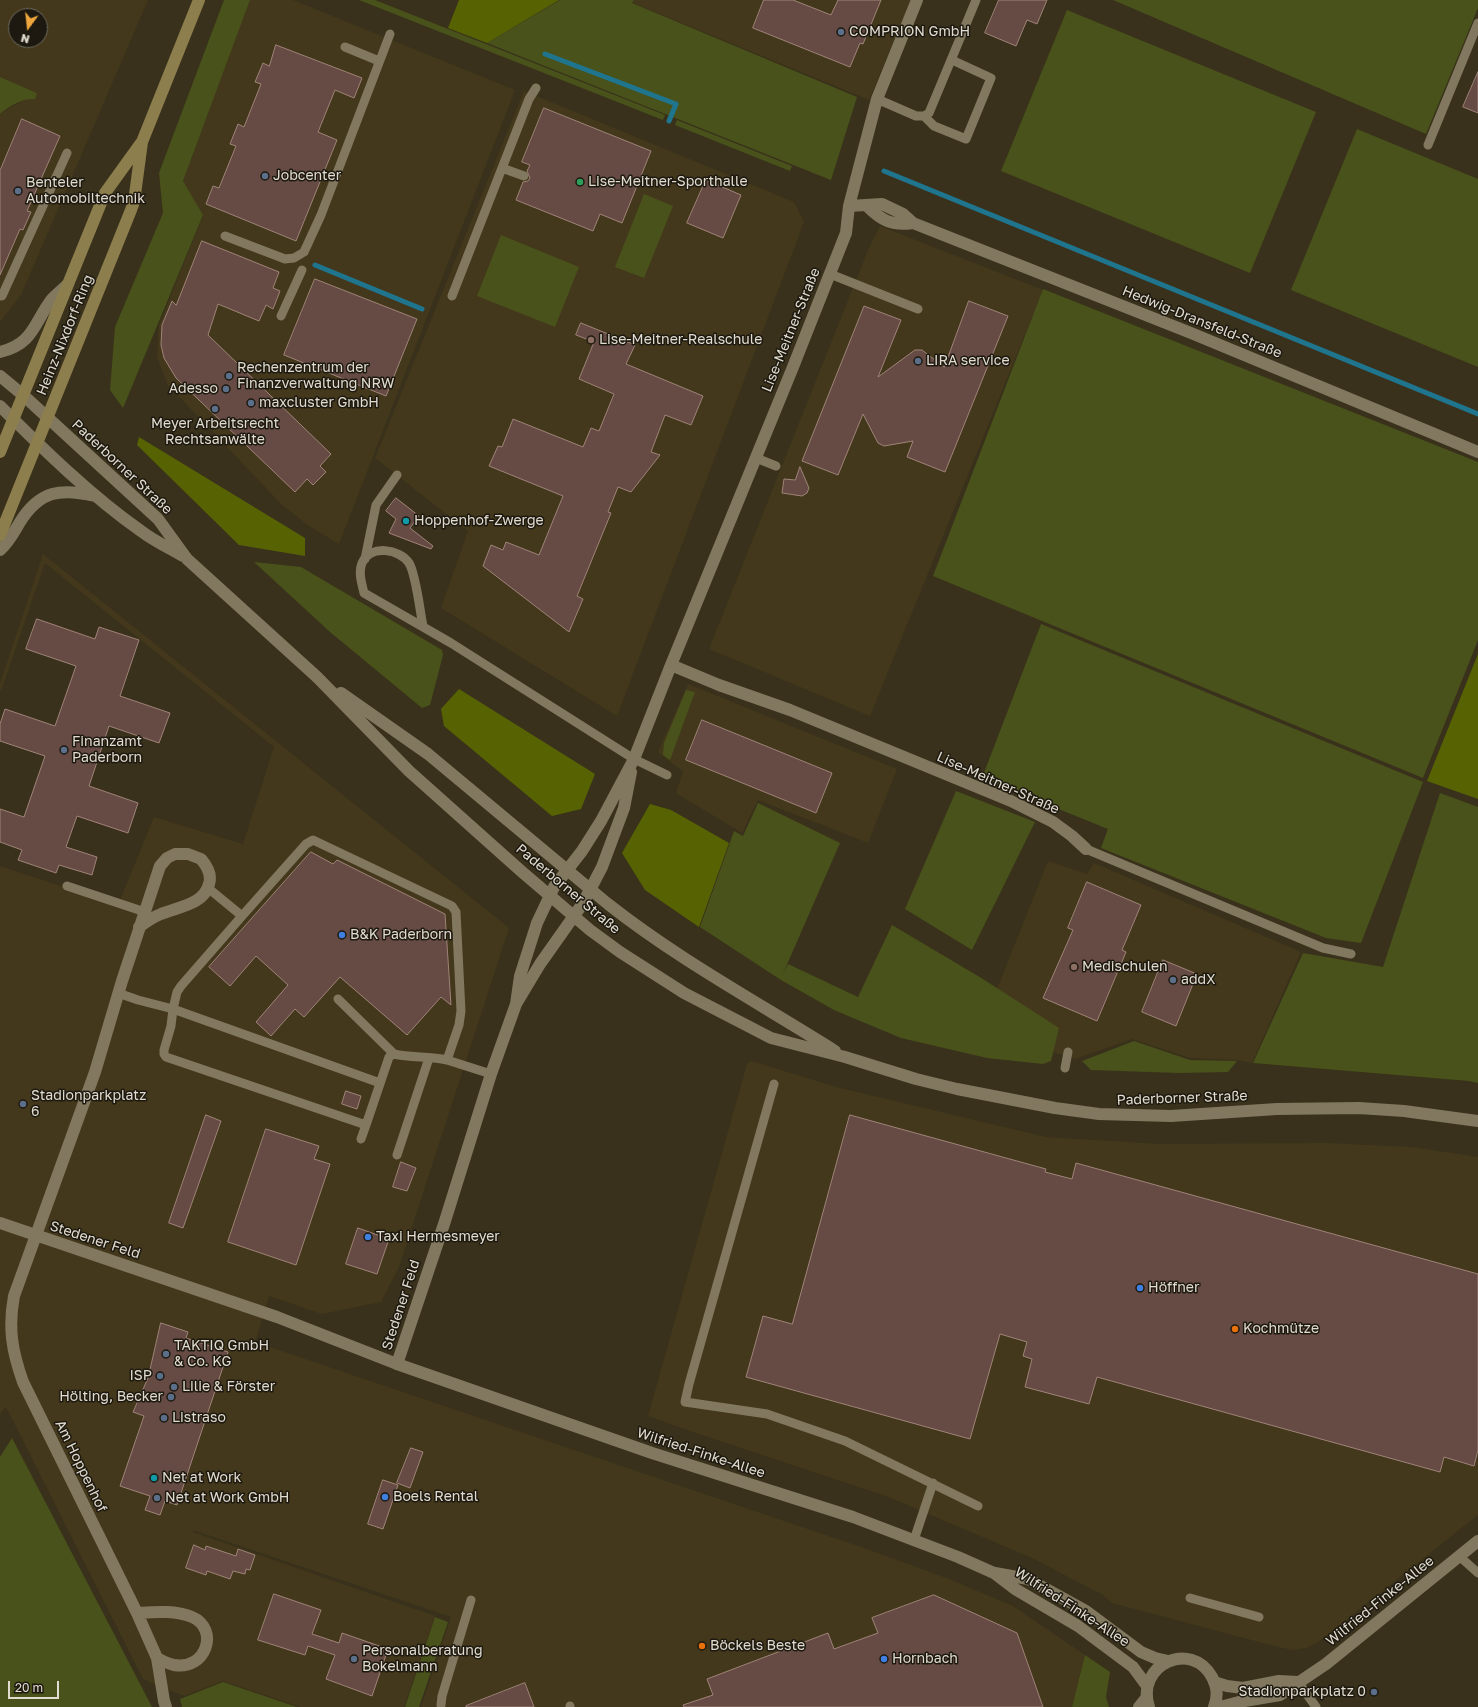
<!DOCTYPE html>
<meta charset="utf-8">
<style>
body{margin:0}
#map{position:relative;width:1478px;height:1707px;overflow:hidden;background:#39311b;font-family:"Golos Text",sans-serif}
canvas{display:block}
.north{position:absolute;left:8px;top:8px;width:40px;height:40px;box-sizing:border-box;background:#1d1910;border:1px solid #6b675c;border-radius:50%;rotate:195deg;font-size:11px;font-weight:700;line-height:16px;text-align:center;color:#e1dccf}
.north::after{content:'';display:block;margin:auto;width:14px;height:18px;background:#efa73d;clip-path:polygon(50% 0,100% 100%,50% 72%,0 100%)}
.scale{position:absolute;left:8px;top:1681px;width:51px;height:18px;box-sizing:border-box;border:2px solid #e1dccf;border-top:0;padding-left:5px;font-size:12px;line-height:14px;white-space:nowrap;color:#e1dccf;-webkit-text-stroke:3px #1d1910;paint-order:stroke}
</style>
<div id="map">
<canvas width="1478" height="1707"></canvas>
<div class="north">N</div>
<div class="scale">20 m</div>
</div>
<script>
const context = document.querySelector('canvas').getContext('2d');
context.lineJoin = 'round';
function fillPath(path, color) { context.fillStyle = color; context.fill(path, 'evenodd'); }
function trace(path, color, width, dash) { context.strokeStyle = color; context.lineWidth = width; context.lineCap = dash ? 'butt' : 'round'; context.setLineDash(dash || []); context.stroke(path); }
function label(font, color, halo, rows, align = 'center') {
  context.font = font + ' "Golos Text",sans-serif'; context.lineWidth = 3; context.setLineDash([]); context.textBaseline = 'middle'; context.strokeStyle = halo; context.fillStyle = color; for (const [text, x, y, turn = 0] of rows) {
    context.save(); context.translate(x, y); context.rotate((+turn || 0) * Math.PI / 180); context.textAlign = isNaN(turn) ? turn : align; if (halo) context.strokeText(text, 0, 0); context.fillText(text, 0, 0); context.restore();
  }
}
const built = new Path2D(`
 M0 0H148L21 295 0 322V114L11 107 29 98 35 99 37 93 0 77ZM16 16H40V40H16Z
 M250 0H293L515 90 339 544 309 526 282 505 168 385 157 357 159 325 203 216 183 181Z
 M634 0H911L869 100 633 3Z
 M524 91 794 202 804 222 617 716 441 608 468 531 375 458Z
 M880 226 1043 290 870 716 709 649 868 250Z
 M43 554 509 928 399 1267 381 1302 322 1314 269 1296 255 1342 864 1548 949 1579 1013 1606 1085 1655 1072 1707H421L451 1617 193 1530V1532L435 1616 404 1707H300L223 1681 184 1696 143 1679 6 1407 0 1414V866L118 905 154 817 243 844 274 747 45 563 1 691H0V684Z
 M688 684 897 769 868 843 758 800 742 833 676 793 683 772 658 752Z
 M1048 861 1087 874 1094 863 1301 952 1252 1063 1238 1060 1190 1058 1132 1039 1075 1059 981 1029Z
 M752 1061 836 1087 1046 1137 1159 1144 1326 1143 1412 1147 1478 1157V1515L1317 1643 1306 1648 1292 1650 1274 1646 1112 1603 1103 1595 1032 1558 886 1496 693 1432 648 1416 747 1064Z`);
const green = new Path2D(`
 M224 0H250L183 181 203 215 123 408 110 390 115 327 163 213 159 173Z
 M359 0H375L665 115 663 120Z
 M560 0H634L632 3 857 97 831 180 487 43Z
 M1113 0H1478V8L1426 134Z
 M1067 10 1316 112 1250 273 1001 171Z
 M0 77 37 93 35 99C23 98 9 106 0 114Z
 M677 120 792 166 790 171 675 125Z
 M1357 129 1478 179V367L1291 290Z
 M644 194 673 206 644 278 615 267Z
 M501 235 579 267 555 327 477 296Z
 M1043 289 1478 462V640L1423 778 933 576Z
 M254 562 301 567 442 650 443 655 430 705 422 708 330 632Z
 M1041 624 1423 782 1361 943 1326 938 1101 848 1108 829 982 778Z
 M686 690 695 692 670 760 663 755 664 743Z
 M956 791 1035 822 972 950 905 909Z
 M1440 793 1478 807V1083L1469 1081 1253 1063 1303 953 1383 967Z
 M758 803 840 843 782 976 788 964 858 997 892 925 983 979 1059 1028 1051 1061 1043 1064 987 1058 901 1038 834 1010 781 980 700 927 734 831 743 836Z
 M1134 1041 1190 1060 1237 1061 1228 1072 1179 1073 1091 1070 1082 1061Z
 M12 1438 151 1705 152 1707H0V1457Z
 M435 1617 448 1622 419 1707H405Z
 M1085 1655 1110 1672 1106 1697 1109 1707H1072Z
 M223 1682 297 1707H182L180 1699Z`);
const forest = new Path2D(`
 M459 0H559L487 43 448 28Z
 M139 437 305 538V556L239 545 137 445Z
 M1478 654V799L1427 781Z
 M459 689 595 774 581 809 552 816 444 726 441 709Z
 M650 804 671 810 729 843 699 927 645 890 622 853Z`);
const stream = new Path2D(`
 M545 54 676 104 669 121
 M884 171 1478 414
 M315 265 422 309`);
const building = new Path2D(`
 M764 0H793L831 15 838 0H881L863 44 860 43 850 67 753 28Z
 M999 0H1047L1037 24 1027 20 1016 46 985 33Z
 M276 45 362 78 354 98 335 90 318 132 337 140 296 241 206 204 213 186 219 188 236 146 230 144 238 124 244 127 261 84 255 82 263 63 269 66Z
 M1478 72V113L1463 107Z
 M544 108 651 151 622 223 600 214 593 231 516 200 523 182 528 181 530 178 527 171 530 165 522 162Z
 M22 119 60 136 27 211 31 212 23 230 20 229 0 275V171Z
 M706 180 741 195 723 238 687 223Z
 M202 241 279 272 273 288 280 291 273 309 266 305 259 321 218 304 208 335 331 454 320 466 326 472 313 485 307 479 295 492 176 378 164 358 161 345 162 325 172 301 176 305Z
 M315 279 417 319 386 396 284 355Z
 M969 301 1008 316 945 472 907 457 913 441 884 446 878 443 863 414 838 475 802 461 864 306 901 320 878 377 915 350H922L944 367Z
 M581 323 635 345 626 364 703 396 691 425 665 415 651 452 660 455 631 492 618 487 608 512 611 513 577 596 583 599 569 632 483 566 491 545 503 550 506 542 539 555 563 496 489 466 498 446 502 447 513 419 583 447 591 428 599 431 614 394 579 379 594 342 576 335Z
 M800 467 809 488 807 493 802 496 782 493 784 479 795 480Z
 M396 498 419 516 410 528 433 546 431 549 389 533 396 519 386 511Z
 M37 619 95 639 99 627 139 640 120 696 170 713 159 743 109 726 89 786 138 803 128 833 77 816 66 847 97 857 92 875 59 865 56 873 18 860 22 850 0 842V809L24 817 45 756 0 741V724L5 709 55 726 76 666 26 649Z
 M702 720 832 773 816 813 686 760Z
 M311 852 333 864 337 860 445 914 451 1005 441 997 407 1035 340 977 304 1017 295 1009 271 1036 256 1022 288 985 256 956 230 986 209 967Z
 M1087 882 1141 905 1122 950 1126 952 1097 1021 1043 998 1073 930 1068 928Z
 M1163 960 1197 974 1176 1026 1142 1012Z
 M346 1091 361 1096 357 1109 342 1104Z
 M206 1115 221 1121 183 1228 169 1223Z
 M850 1115 1046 1169 1045 1172 1072 1179 1076 1163 1478 1274V1450L1474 1466 1444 1457 1440 1472 1097 1377 1089 1404 1025 1387 1032 1359 1023 1356 1027 1342 1000 1334 970 1439 746 1377 763 1316 792 1324Z
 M266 1129 319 1146 314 1159 330 1164 296 1265 228 1242Z
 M401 1162 416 1168 407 1191 393 1187Z
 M358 1228 389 1239 377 1274 346 1264Z
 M161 1323 188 1332 186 1338 228 1352 177 1505 165 1501 160 1515 145 1510 150 1496 120 1486 144 1416 133 1412 148 1378Z
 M411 1448 423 1452 410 1488 397 1483Z
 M383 1480 398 1485 383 1529 368 1524Z
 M194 1545 205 1550 206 1546 236 1556 238 1549 255 1555 250 1570 246 1569 245 1574 233 1571 230 1579 207 1571 206 1575 186 1568Z
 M274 1594 321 1610 312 1634 339 1643 342 1633 388 1649 372 1696 326 1679 335 1655 308 1646 305 1655 258 1640Z
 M934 1595 1017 1633 1043 1707H684L683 1705 713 1695 707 1679 828 1633 834 1649 878 1633 872 1618Z
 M525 1683 534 1707H466V1706Z`);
const service = new Path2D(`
 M345 47 379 61
 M877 99 916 116H924L934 126 966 139 991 78 952 60
 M924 116 929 113 976 0
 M1428 145 1478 23
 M502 168 524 176
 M225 236 285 259 294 258 304 252 321 215 390 34
 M830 274 918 309
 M0 296H2L67 153
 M452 296 529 99 536 88
 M281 316 302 270
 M756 458 776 466
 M365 559 376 505 397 475
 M423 626C420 612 416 574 409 563 400 549 370 544 362 563 358 573 362 584 364 593L451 643 634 759 667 775
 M1086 849 1323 948 1351 954
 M67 886 145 912
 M208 888 242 916 306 844 313 840 452 906 456 912 461 1011 459 1025 447 1060 491 1074
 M118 993 138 1000 173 1009 177 992 181 986 242 916
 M338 999 394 1054
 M1065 1068 1068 1052
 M380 1083 173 1009 171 1026 164 1050V1054L166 1057 366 1125 389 1057 394 1054C411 1058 429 1056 447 1060
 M774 1084 689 1384 685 1402 767 1414 845 1441 978 1506
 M361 1139 366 1125
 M397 1155 429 1058
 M914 1540 933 1483
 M1459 1556 1478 1573
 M1190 1598 1259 1617
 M1298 1682 1316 1707
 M441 1705 442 1696 471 1600
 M570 1706V1707`);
const minor = new Path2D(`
 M849 206 882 204 903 214 913 223 1191 333 1478 452
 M867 206C882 221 892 226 913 223
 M671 665 719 685 790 710 1011 801 1053 822 1072 836 1086 849
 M516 1004 520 976 537 923 554 887 582 851 601 821 634 759 671 665 793 367 846 233 849 206 877 99 917 0
 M397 1364 445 1221 491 1074 516 1004 540 964 581 906 590 890 602 867 624 808 631 772
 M137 1613C154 1612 175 1610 192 1617 220 1629 206 1671 174 1665 168 1664 163 1661 157 1658L137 1613 23 1382C12 1351 8 1328 14 1296L95 1072 122 981 160 866 167 858 175 854H188L201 859C207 866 212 875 209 884 204 905 177 907 161 914 153 917 146 922 139 927
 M157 1658 164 1701 166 1707
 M1139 1707 1147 1697`);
const tertiary = new Path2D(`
 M0 352C34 344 34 322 52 299 57 294 63 289 68 284
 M0 376 23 395 158 519 187 559 317 677 409 771 521 871 590 930 620 952 684 993 771 1038 845 1057 916 1079 957 1089 1055 1108 1099 1114 1171 1116 1277 1109 1359 1108 1404 1111 1478 1121
 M0 406C43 449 91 496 141 531 154 541 169 548 183 556
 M0 550C9 542 14 532 20 522 40 490 61 488 95 496
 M341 693 428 754 608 904C679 960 759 1003 835 1051
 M0 1223 277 1317 397 1364 652 1453 853 1517 958 1557 994 1573 1015 1589 1078 1626 1133 1667 1147 1686
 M995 1573 1028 1579 1086 1611 1141 1652 1155 1658 1168 1661
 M1214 1682 1227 1686 1243 1688 1279 1681 1298 1682
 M1149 1707C1135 1665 1191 1639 1212 1677 1217 1686 1218 1697 1214 1707
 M1220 1707 1239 1702 1280 1695 1326 1664 1478 1541`);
const secondary = new Path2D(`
 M0 452 105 193 141 143
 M0 535 131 210 134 202 142 142 199 0`);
const markers = [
 [841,32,4,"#5c6f8a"],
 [265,176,4,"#5c6f8a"],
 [580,182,4,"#2e9e5b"],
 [18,191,4,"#5c6f8a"],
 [591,340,4,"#8d6e63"],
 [918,361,4,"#5c6f8a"],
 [229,376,4,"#5c6f8a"],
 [226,389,4,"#5c6f8a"],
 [251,403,4,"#5c6f8a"],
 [215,409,4,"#5c6f8a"],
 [406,521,4,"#0f9aa8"],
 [64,750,4,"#5c6f8a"],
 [342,935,4,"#3f7fe0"],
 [1074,967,4,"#8d6e63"],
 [1173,980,4,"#5c6f8a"],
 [23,1104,4,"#5c6f8a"],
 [368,1237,4,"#3f7fe0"],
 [1140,1288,4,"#3f7fe0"],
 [1235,1329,4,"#e8710a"],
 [166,1354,4,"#5c6f8a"],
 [160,1376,4,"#5c6f8a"],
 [174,1387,4,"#5c6f8a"],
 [171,1397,4,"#5c6f8a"],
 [164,1418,4,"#5c6f8a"],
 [154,1478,4,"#0f9aa8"],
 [385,1497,4,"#3f7fe0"],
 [157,1498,4,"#5c6f8a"],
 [702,1646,4,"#e8710a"],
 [354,1659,4,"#5c6f8a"],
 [884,1659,4,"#3f7fe0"],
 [1374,1692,4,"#5c6f8a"]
];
const poiNames = [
 ["COMPRION GmbH",849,32],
 ["Jobcenter",273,176],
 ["Lise-Meitner-Sporthalle",588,182],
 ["Benteler",26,183],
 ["Automobiltechnik",26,199],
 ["Lise-Meitner-Realschule",599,340],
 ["LIRA service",926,361],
 ["Rechenzentrum der",237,368],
 ["Finanzverwaltung NRW",237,384],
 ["Adesso",218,389,"right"],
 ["maxcluster GmbH",259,403],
 ["Meyer Arbeitsrecht",215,424,"center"],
 ["Rechtsanwälte",215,440,"center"],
 ["Hoppenhof-Zwerge",414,521],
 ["Finanzamt",72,742],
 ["Paderborn",72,758],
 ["B&K Paderborn",350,935],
 ["Medischulen",1082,967],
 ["addX",1181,980],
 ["Stadionparkplatz",31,1096],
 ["6",31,1112],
 ["Taxi Hermesmeyer",376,1237],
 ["Höffner",1148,1288],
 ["Kochmütze",1243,1329],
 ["TAKTIQ GmbH",174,1346],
 ["& Co. KG",174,1362],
 ["ISP",152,1376,"right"],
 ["Lilie & Förster",182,1387],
 ["Hölting, Becker",163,1397,"right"],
 ["Listraso",172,1418],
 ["Net at Work",162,1478],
 ["Boels Rental",393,1497],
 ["Net at Work GmbH",165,1498],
 ["Böckels Beste",710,1646],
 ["Personalberatung",362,1651],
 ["Bokelmann",362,1667],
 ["Hornbach",892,1659],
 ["Stadionparkplatz 0",1366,1692,"right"]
];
const streetNames = [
 ["Hedwig-Dransfeld-Straße",1202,322,22],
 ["Lise-Meitner-Straße",791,330,-68],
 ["Heinz-Nixdorf-Ring",65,335,-68],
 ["Paderborner Straße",122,467,43],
 ["Lise-Meitner-Straße",998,783,24],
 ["Paderborner Straße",568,889,40],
 ["Paderborner Straße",1182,1098,-2],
 ["Stedener Feld",95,1240,18],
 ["Stedener Feld",401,1305,-72],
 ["Wilfried-Finke-Allee",701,1453,18],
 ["Am Hoppenhof",81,1466,64],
 ["Wilfried-Finke-Allee",1380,1601,-39],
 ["Wilfried-Finke-Allee",1072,1607,33]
];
fillPath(built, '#43381b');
fillPath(green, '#49521a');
fillPath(forest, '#576303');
trace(stream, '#20758e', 5);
fillPath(building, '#654b43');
trace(building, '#9f8379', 1);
trace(service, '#81785f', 9);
trace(minor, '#81785f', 12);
trace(tertiary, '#81785f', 12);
trace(secondary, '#8d7e4d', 12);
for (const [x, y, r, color] of markers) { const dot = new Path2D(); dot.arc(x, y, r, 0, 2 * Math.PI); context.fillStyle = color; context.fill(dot); trace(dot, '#1d1910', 1.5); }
label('14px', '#e1dccf', '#1d1910', poiNames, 'left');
label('14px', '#e1dccf', '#1d1910', streetNames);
</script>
